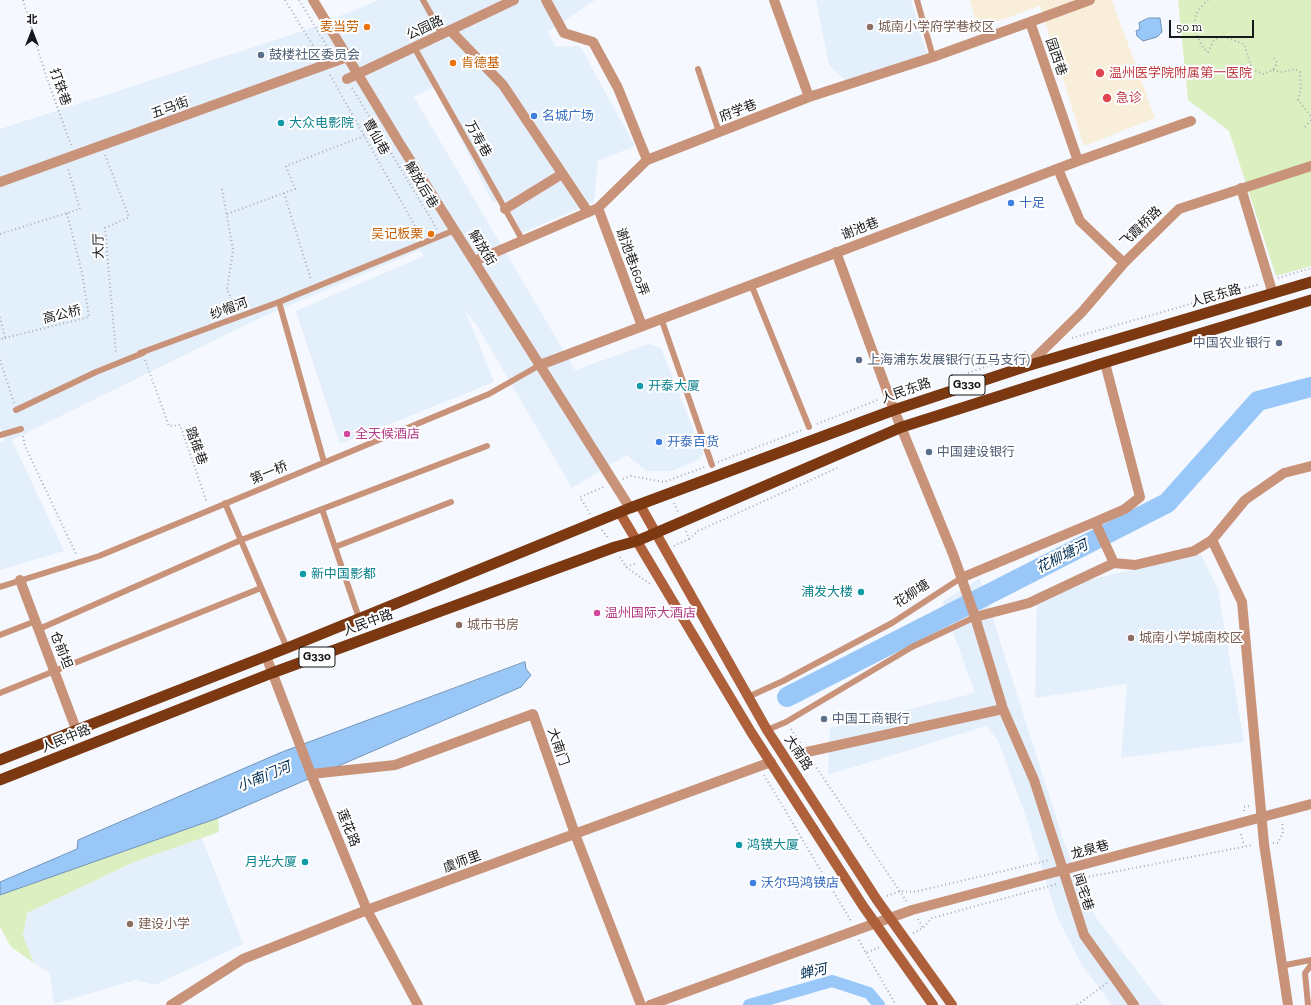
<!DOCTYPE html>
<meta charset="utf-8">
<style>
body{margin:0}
#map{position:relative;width:1311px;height:1005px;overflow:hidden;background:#f5f9ff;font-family:"Zilla Slab","Noto Sans SC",serif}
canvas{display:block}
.north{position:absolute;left:12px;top:12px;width:40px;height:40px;-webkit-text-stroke:3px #fff;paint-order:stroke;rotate:0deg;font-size:11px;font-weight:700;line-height:16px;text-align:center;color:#16181b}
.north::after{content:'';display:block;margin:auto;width:14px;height:18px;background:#16181b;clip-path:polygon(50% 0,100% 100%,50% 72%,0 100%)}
.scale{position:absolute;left:1169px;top:20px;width:85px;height:18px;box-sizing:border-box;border:2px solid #16181b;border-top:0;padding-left:5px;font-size:12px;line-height:14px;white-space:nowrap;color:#16181b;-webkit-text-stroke:3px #fff;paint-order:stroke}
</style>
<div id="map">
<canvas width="1311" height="1005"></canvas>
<div class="north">北</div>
<div class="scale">50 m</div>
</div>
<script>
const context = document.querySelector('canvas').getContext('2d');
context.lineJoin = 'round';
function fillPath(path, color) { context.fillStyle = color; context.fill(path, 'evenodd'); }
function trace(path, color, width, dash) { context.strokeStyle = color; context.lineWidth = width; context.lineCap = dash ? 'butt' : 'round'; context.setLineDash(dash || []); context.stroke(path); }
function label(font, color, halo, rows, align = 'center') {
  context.font = font + ' "Zilla Slab","Noto Sans SC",serif'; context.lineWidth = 4; context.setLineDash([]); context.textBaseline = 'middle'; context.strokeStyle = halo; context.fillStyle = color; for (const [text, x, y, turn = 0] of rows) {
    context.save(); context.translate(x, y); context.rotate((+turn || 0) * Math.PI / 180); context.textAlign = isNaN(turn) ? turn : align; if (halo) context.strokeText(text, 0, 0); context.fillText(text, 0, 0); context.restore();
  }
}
const built = new Path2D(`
 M379 0H595L548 32 556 47 580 46 635 146 598 161 594 202 522 233 504 199 493 203 434 87 414 97 575 370 649 344 661 348 703 454 698 460 672 471H646L627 455 572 488 479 329 465 310 494 382 340 444 296 311 424 256 420 250 264 316 12 440 64 551 0 570V443L4 441 0 426V129L306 30Z
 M816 0H911L927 55 845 80 829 65Z
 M1201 554 1218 589 1244 742 1121 758 1127 684 1035 698 1037 592Z
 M980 578 1064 842 1097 919 1163 1005H1112L1082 965 1058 919 1026 817 998 740 986 726 828 775 830 728 975 693 942 602Z
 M202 838 243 944 155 985 136 980 54 1004 50 973 34 963 23 936 27 913 134 862Z`);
const medical = new Path2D(`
 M970 0H1112L1155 118 1084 146 1040 6 978 28Z`);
const green = new Path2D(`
 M1178 0H1311V266L1276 276 1229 131 1188 100Z
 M218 818 219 832 134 862 27 913 23 936 34 963 11 947 0 927V895Z`);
const water = new Path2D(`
 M1149 18H1160L1162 32 1157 37 1143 41 1137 36 1136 31 1140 29 1139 23Z
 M525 662 526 669 531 675 521 687 218 818 0 895V882L77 849 78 840 282 752Z`);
const canal = new Path2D(`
 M749 1005 832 981 869 993 879 1005`);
const river = new Path2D(`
 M787 697 1167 503 1258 401 1311 387`);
const path = new Path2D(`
 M23 0 46 76 71 145
 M285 0 320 57
 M299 0 331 53
 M1208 0C1204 4 1198 10 1196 15 1192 26 1199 46 1208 52L1214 40 1222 36 1244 44 1252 69 1263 74 1273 70 1277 63 1274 58
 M1273 70 1282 72 1295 69 1300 72 1301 89 1298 100 1311 116
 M330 75 420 235
 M352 88 437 229
 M1305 127 1311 120
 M105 155 129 217 105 228 116 354
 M222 189 233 250 227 290 236 308
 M284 193 311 280
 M227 214 295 189 286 166 364 136
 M0 234 80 209 68 169
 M1278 278 1311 268
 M0 317 5 338 0 340
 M5 338 89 317 82 273 67 213
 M1072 338 1260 284
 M0 360 14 403
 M145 360 169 426 180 425 207 503
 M968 373 1026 352
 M817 424 880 399
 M23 436 25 446 76 554
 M718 462 802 430
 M623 479 631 476 664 482 705 467
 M674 503 678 512
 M590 514 580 497 604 487
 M602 530 608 538
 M689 539 698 531 837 468
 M674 546 689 539 686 531
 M620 557 626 567 637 563
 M626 567 650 584
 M791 729 801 744
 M812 761 907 902
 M764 775 851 921
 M1244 811V807L1250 806
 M1241 834 1244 846
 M1273 843H1278L1283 832 1282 821
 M1077 879 1253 845
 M887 896 900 891 914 892 1050 860
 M918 919 923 928
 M913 933 923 928 932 918 1057 884
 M859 940 866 953 880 947
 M866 953 896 1005
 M1077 1005 1107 983`);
const service = new Path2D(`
 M423 0 442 34
 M917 0 933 57
 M414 47 523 241
 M698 69 719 132
 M751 284 809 427
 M279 302 324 462
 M661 318 712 465
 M16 410 96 372 143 353H140L279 302 455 230
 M0 435 21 429
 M225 503 287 648
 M322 509 359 618
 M335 547 451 502
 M0 587 99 556 210 510 489 394 540 365
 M39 629 241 540 487 446
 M0 635 36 621
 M0 693 261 588
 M748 697 783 681 892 623 961 578
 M767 730 786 722 912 647 975 617
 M1281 966 1311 960
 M1308 1005 1305 973 1311 965`);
const pedestrian = new Path2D(`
 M450 30 503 85 588 212
 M347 79 514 0
 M0 182 347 57
 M505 209 562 174
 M975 617 1003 709 1034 780 1084 935 1134 1005
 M807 752 1003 709
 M311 774 395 765 533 714 575 834 641 1005`);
const minor = new Path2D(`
 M546 0 564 33 593 42 618 88 647 160
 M774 0 809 97
 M1078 161 1030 22 1090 0
 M1058 169 1080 221 1124 263
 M1241 188 1273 294
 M598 208 642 326
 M836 252 894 410 953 554 975 617 1029 603 1114 563 1135 565 1194 551 1212 540 1245 500 1284 473 1311 466
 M475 261 598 208 647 160 809 97 933 57 1030 22
 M540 365 1078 161 1191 121
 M1027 366 1082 312 1124 263 1179 209 1311 166
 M1095 522 1125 509 1140 497 1105 363
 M1212 540 1242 602 1264 844 1288 1005
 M961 578 1095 522 1114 563
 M20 580 76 729`);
const tertiary = new Path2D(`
 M313 0 400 144 630 508
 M266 656 311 774 367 910 418 1005
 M171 1005 243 959 367 910 771 762
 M650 1005 912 910 1311 804`);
const secondary = new Path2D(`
 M640 505 767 730 877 900 952 1005
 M620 513 751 732 863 906 933 1005`);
const trunk = new Path2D(`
 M0 760 287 648 630 508 894 410 1027 366 1311 282
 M0 780 272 673 615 547 637 541 902 427 1100 364 1311 300`);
const markers = [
 [367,27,4,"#e8710a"],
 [870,27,4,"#8d6e63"],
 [261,55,4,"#5c6f8a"],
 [453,63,4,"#e8710a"],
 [1100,73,5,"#e0444e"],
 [1107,98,5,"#e0444e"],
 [534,116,4,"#3f7fe0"],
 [281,123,4,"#0f9aa8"],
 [1011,203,4,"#3f7fe0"],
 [431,234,4,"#e8710a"],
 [1279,343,4,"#5c6f8a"],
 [859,360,4,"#5c6f8a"],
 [640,386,4,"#0f9aa8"],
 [347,434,4,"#d1479c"],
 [659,442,4,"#3f7fe0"],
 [929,452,4,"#5c6f8a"],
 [303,574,4,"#0f9aa8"],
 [861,592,4,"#0f9aa8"],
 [597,613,4,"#d1479c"],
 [459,625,4,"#8d6e63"],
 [1131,638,4,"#8d6e63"],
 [824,719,4,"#5c6f8a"],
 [739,845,4,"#0f9aa8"],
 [305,862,4,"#0f9aa8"],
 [753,883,4,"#3f7fe0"],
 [130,924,4,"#8d6e63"]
];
const shields = [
 [967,385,36],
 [317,657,36]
];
const shieldNames = [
 ["G330",967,385],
 ["G330",317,657]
];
const foodNames = [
 ["麦当劳",359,27],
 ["肯德基",461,63,"left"],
 ["吴记板栗",423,234]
];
const educationNames = [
 ["城南小学府学巷校区",878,27],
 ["城市书房",467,625],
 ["城南小学城南校区",1139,638],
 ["建设小学",138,924]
];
const streetNames = [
 ["公园路",425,28,-25],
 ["园西巷",1056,57,71],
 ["打铁巷",60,87,71],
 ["五马街",170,108,-20],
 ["府学巷",738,111,-21],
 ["曹仙巷",376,137,61],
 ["万寿巷",478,139,61],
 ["解放后巷",421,185,59],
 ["飞霞桥路",1141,227,-44],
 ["谢池巷",860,229,-21],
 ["大厅",99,246,-91],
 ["解放街",482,248,58],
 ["谢池巷160弄",632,262,70],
 ["人民东路",1216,296,-16],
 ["纱帽河",229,309,-20],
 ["高公桥",62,315,-14],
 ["人民东路",906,391,-19],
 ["踏碓巷",196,446,70],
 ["第一桥",269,473,-23],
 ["花柳塘",912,594,-33],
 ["人民中路",368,623,-20],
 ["仓前坦",61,650,69],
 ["人民中路",66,739,-22],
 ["大南门",558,747,71],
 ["大南路",798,753,57],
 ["莲花路",348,828,68],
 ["龙泉巷",1090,850,-15],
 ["虞师里",462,862,-20],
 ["闻宅巷",1083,892,72]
];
const serviceNames = [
 ["鼓楼社区委员会",269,55],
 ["中国农业银行",1271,343,"right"],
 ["上海浦东发展银行(五马支行)",867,360],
 ["中国建设银行",937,452],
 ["中国工商银行",832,719]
];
const healthNames = [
 ["温州医学院附属第一医院",1109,73],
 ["急诊",1116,98]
];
const shopNames = [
 ["名城广场",542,116],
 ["十足",1019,203],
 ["开泰百货",667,442],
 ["沃尔玛鸿锳店",761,883]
];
const cultureNames = [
 ["大众电影院",289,123],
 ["开泰大厦",648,386],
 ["新中国影都",311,574],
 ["浦发大楼",853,592,"right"],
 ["鸿锳大厦",747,845],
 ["月光大厦",297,862,"right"]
];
const hotelNames = [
 ["全天候酒店",355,434],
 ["温州国际大酒店",605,613]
];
const waterNames = [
 ["花柳塘河",1062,557,-27],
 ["小南门河",264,777,-22],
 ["蝉河",813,972,-12]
];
fillPath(built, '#e4effc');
fillPath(medical, '#f8eed9');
fillPath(green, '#dbefc0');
fillPath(water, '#99c8f8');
trace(water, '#7293b6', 1);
trace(canal, '#99c8f8', 12);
trace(river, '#99c8f8', 20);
trace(path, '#a9adb2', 2, [1, 3]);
trace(service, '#c9937a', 6);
trace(pedestrian, '#c9937a', 10);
trace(minor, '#c9937a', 10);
trace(tertiary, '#c9937a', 10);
trace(secondary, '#ad603a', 10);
trace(trunk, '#7c3811', 11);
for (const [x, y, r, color] of markers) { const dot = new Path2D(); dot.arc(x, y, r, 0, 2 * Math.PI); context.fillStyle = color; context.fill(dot); trace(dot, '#fff', 1.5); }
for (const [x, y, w] of shields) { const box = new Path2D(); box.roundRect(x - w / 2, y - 10, w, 20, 3); context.fillStyle = '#fff'; context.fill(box); trace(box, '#16181b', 1); }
label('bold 12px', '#16181b', null, shieldNames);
label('13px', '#c56008', '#fff', foodNames, 'right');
label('13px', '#785e54', '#fff', educationNames, 'left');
label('13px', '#16181b', '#fff', streetNames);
label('13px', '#4e5e75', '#fff', serviceNames, 'left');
label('13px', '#be3a42', '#fff', healthNames, 'left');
label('13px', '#366cbe', '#fff', shopNames, 'left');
label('13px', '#0d838f', '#fff', cultureNames, 'left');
label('13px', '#b23c85', '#fff', hotelNames, 'left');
label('italic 14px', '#002e53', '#fff', waterNames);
</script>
